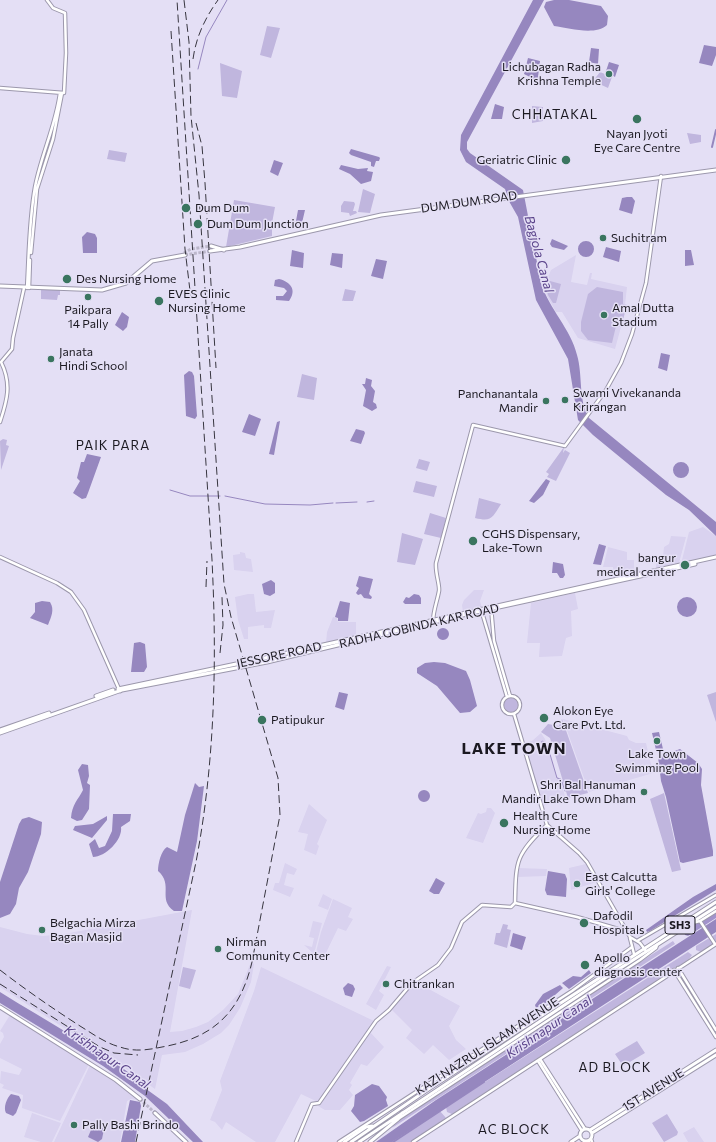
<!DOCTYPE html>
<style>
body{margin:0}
canvas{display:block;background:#e4dff5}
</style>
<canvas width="716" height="1142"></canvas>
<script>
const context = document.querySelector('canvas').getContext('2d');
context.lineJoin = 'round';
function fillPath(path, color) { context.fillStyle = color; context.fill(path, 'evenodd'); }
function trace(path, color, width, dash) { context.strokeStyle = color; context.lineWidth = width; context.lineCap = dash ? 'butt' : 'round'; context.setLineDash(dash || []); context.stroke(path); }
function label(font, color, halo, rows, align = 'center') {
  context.font = font + ' Commissioner,sans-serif'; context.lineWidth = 3; context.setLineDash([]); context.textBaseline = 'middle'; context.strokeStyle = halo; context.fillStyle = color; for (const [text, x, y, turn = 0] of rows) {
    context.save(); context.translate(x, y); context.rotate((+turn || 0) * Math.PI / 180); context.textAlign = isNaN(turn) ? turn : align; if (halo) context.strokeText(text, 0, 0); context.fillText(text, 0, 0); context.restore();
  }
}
const built = new Path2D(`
 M576 255 571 282 587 285 590 273H592L591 279 627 287 625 305H627L615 349 578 338 562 312H556L547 296 542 275H549L551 270Z
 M703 527 716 536V555L681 564 689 532Z
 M671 536 686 537 679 563 656 569V558L663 557 664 547 669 544Z
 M608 547 627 552V560H634V574L615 579 613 567H603Z
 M240 552 245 553 246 558 251 559 253 572 234 570 233 555 240 554Z
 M474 590H484L480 601 482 608 463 612 462 605 464 600Z
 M575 593 578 609 571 611 572 636 566 638 562 656 539 657 540 643H527L531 603Z
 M248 594H254L256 612 275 610 271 628H264V625L248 627V639H244L238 620 235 597Z
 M333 617 337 618 338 622H356V637L326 643 327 632Z
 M563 719 627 736 629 740 636 743H646L653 773 589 792Z
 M541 733 545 739 557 778 560 780 566 799 542 806 524 743 532 741Z
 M309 804 327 820 317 844 319 846 316 855 304 850 308 834 298 832Z
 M487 808H491L495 813 483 843 466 838 478 813 481 814 486 812Z
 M285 863 297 869 294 875 287 873 284 885 294 888 290 897 273 890 275 883H279Z
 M586 864 597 882 571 890 569 868Z
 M517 868 547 869 546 876 517 877Z
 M323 894 332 899 328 910 318 906Z
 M333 899 352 908 348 917 353 919 346 931 338 928 322 961 315 956 321 932Z
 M192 910 170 1032 182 1031 196 1027 208 1022 223 1010 238 994 251 962 254 964 251 982 240 1008 229 1025 221 1033 203 1044 185 1052 162 1055 155 1089 108 1056 0 987V927L27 934 43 936 64 934Z
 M313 921 322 923 314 954 304 945 312 947 314 938 309 937Z
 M387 966 391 967 379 991 384 995 376 1010 366 1004Z
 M261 967 374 1021 318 1102 301 1094 275 1142H256L226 1122 222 1130 215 1122 210 1120 222 1090 220 1081 254 991Z
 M416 982 460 1006 449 1026 456 1040 466 1049 449 1060 433 1045 424 1054 406 1038 412 1030 391 1009Z
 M10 1015 89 1064 60 1121 22 1108 23 1095 2 1088 4 1085 0 1083 1 1071 19 1075 22 1069 0 1058V1044L4 1037 3 1033 0 1031Z
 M369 1031 384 1047 367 1066 361 1064 350 1083 352 1085 349 1090 353 1095 340 1110H325L318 1106Z
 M90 1065 142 1098 141 1101 131 1099 127 1101 120 1142H54Z
 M32 1113 61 1123 52 1142H41L24 1137Z
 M694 1127 704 1142H688L683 1133Z`);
const green = new Path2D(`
 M267 26 280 28 271 58 260 55Z
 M220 63 242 71 237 98 222 96Z
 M600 72 612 77 608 88 593 81Z
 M532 106 543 107V121L532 123Z
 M687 133 701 135V142L690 144Z
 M109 150 127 153 125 162 107 159Z
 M363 189 375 194 370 213 358 212Z
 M234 200 275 207 272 223V236L226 247Z
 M344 201 354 202 355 204 353 211H356L357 213 350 216 349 213 341 212V206Z
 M550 281 561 284 556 303H553L548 295 545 283Z
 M597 287 623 292V304L627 305 621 327 616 326 612 343 588 340 581 331V322L588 294Z
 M345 289 356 291 353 301H343L344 300 342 301Z
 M41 290H60V295H58L57 300 41 299Z
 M302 374 317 378 314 400 297 397Z
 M3 439 7 440 6 445 9 446 1 470 0 441Z
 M564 447 563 453 565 450 570 453 556 481 547 477 549 474 546 472Z
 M419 459 430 462 427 471 416 468Z
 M416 481 437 486 434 497 413 492Z
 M479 498 501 504C492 518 492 522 475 518Z
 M430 513 446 518 441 538 424 534Z
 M402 533 423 539 415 565 397 562Z
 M716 692V722L707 695Z
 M504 705a7 7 0 1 1 14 0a7 7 0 1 1-14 0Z
 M562 719 588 793 568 798 550 738 541 732 548 724 559 726Z
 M664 793 681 870 672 872 650 799Z
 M503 924 508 925 507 929 511 930 507 948 494 944 496 933H500Z
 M716 934V942L701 952 696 950V946Z
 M673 941 675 944 392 1128 405 1112Z
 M688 952 692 955 689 959 452 1114 447 1112 446 1107Z
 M183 967 196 970 190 989 179 986Z
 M637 1041 645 1053 623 1066 615 1054Z
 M440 1111 446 1118 411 1142H394Z
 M667 1114 678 1132 677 1135 664 1142 652 1123Z`);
const forest = new Path2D(`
 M716 911V918L688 936 685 935 684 931Z`);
const water = new Path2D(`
 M533 0H544L467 142V149L470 153 523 190 541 283C549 309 571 329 577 355 583 375 578 400 589 418L716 522V536L689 510 666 495 593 435 578 420 568 359 536 300 518 217 510 203 505 189 466 162 460 150 461 135Z
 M554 0H569L601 6 608 16 607 25C595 36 569 28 554 26L544 7 546 2Z
 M704 45 716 47V55L712 66 699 63Z
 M591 48 599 49 598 64 589 62Z
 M528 58 540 61 538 77 536 80 524 74Z
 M609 62 619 65 615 77 606 71Z
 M495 104 504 107 502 119H491Z
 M351 149 379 157 380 158 379 161H376L374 167 371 166V162L351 155 349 153Z
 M274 160 283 163 278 176 270 172Z
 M341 165 358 169 368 168 367 171 373 172 371 181 361 184 350 174 339 169Z
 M627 197H632L635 201 632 214 619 210 622 198Z
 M298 210H305L302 223H297L296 221Z
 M87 232 95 234 97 238V253H83L82 237Z
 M552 239 568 246 564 250 552 247 550 244Z
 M578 249a8 8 0 1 1 16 0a8 8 0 1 1-16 0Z
 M606 247 621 251 619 262 603 257Z
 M292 250 304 253 303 268 290 266Z
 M685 250H691L694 265 685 266Z
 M332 253 343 254 342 268 330 265Z
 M376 259 387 261 383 279 371 276Z
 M279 279C291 282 297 290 289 301L276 300V296H283L287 291 284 288 274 286 275 280Z
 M122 312 129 317 127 327 123 331 115 325Z
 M661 353 670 355 667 371 658 368Z
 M189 371 192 372 194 376 197 416 195 419 186 416 184 375Z
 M366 378 372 380 371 386 375 391 373 402 376 404 377 408 372 411 363 406 366 390 362 384H365Z
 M249 414 261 419 255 436 242 432Z
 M280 421 274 455 269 454 277 422Z
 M356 429 364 431 365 433 361 444 350 441Z
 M87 454 101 457 88 493 86 498 82 499 73 493 80 481 77 478 81 462H84Z
 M673 470a8 8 0 1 1 16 0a8 8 0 1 1-16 0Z
 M546 479 550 481 543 495 534 503 529 501Z
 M599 544 606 546 601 565 593 564Z
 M553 562 563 564 565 575 563 578H560L557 573H552Z
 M359 576 373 579 369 594 372 597 371 599 364 598 361 594 358 595 356 593 359 588 356 586Z
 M271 580 275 583V593L270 596 264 594 262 584Z
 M414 594 419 595 421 598V604H405L403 602 406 597 409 598Z
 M677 607a10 10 0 1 1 20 0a10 10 0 1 1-20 0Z
 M42 601 50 602C55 610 51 617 48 625L30 618 35 612V603Z
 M340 601 350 603 348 621H338V618L335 617Z
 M437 634a6 6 0 1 1 12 0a6 6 0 1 1-12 0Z
 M140 642 145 644 147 667 144 672H131L134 643Z
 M434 662 445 663 466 671 470 680 477 706 470 712 460 713 437 686 417 673V668L425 663Z
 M339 692 348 694 344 710 335 707Z
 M659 732 663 749 656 750 652 733Z
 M680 749 698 763 702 769 701 785 713 851V856L683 863 680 862 666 797 661 781 658 757Z
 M82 764 88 765 89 776 87 783 90 785 89 809 82 820 77 821 71 818C72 804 78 800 83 790L78 770Z
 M195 783 199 787 204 786 197 841 182 911H174C157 899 174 885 158 871 158 863 161 851 167 847L177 852 185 815Z
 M418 796a6 6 0 1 1 12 0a6 6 0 1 1-12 0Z
 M113 814H131L130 821 121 827C123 840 105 857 93 857L89 844 95 839 99 848 105 846 112 831Z
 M107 816V820L92 838 73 830 75 826 93 824Z
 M29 817 42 822 41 834 28 872 19 888 16 904 10 914 0 918V882L19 824 22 819Z
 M548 871 565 874 567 879 566 897 547 895 545 890Z
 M436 878 445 883 439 894H434L429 891Z
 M716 884V890L650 931 647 932 646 930 693 897Z
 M716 919V932L392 1142H376L436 1100Z
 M513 933 526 937 522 950 510 946Z
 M589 970 591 973 569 989 562 983 573 976 581 977Z
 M348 983 353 985 355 989 352 997 345 995 343 988Z
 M560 985 563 988 547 1002 536 1008 535 1005 543 994Z
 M0 992C48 1022 98 1049 143 1083L142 1086 167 1104 203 1142H193L145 1096 103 1066 0 1003Z
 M372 1084 379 1086 387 1097 386 1100 388 1106 364 1121 360 1122 351 1111 354 1106 355 1095Z
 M11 1094 19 1096 21 1100 16 1113 13 1116 6 1113C3 1107 7 1098 11 1094Z
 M130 1100 140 1102 141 1106 135 1142H121Z
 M94 1123H101V1127L104 1129 102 1139 98 1142 88 1137Z`);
const stream = new Path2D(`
 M198 69 206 37 227 0
 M170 490 190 496H220
 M225 496 265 504 310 505 333 503
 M367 502 374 501
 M336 503 357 502
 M528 743 531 747 541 745 542 741 547 744 557 778 561 779 565 791`);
const canal = new Path2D(`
 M712 147 716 130
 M393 1142 484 1082`);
const majorTunnel = new Path2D(`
 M184 253 191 249 211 246
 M185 255 210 251
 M140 1099 155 1113`);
const minor = new Path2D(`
 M0 88 64 93 66 53 65 13 53 8 47 0
 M31 253 37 189 53 139 62 93
 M27 288C29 254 29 220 35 187 41 155 56 125 60 93
 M29 288 30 260
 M0 422C7 401 12 384 1 362L12 349 13 338 24 288
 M0 557 57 583 71 592 84 610 119 689
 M491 607 494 641 510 696
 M481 609 507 697
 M433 622C433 611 437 602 439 591 440 585 435 573 436 563L473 425 565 446 606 390 621 363 632 334 646 283 661 176
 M502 705a9 9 0 1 1 18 0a9 9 0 1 1-18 0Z
 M514 714 547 825 579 853 587 862 630 937 640 943 646 951
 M515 903 577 917 625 931
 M515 903C516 861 515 855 547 825
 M700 921 715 944
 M692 923 700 921 716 911
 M630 938 634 954
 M637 941 716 895
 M678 968 716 1030
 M674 970 716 1037
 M540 1059 585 1129
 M538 1061 582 1131
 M398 1119 640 960 656 948 657 945
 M591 1139 592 1142
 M588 1141 589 1142
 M296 1142 312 1104 319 1103 376 1021 389 1010 412 983 438 965 451 948 462 922 482 905 511 907 515 903
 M339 1142 572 991 632 947
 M413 1142 716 944`);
const major = new Path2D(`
 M211 246 224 250
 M210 251 240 247 381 215 716 170
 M0 286 102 290 126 283 152 261 185 255
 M122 690 120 691 118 689 274 656 716 557
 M122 690 267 662 467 614 695 564
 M96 696 113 690
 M0 730 49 713
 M0 733 119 691
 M0 1007 116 1080 140 1099
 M155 1113 186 1142
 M580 1135a6 6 0 1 1 12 0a6 6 0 1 1-12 0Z
 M590 1130 716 1050
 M592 1133 716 1055
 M344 1142 366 1127 372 1126
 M351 1142 427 1090 716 902
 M359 1142 605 978 716 907
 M370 1142 398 1119 402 1113
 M571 1142 580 1136`);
const rail = new Path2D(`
 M171 31 185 249 191 299
 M193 59C196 37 205 18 218 0
 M196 123 202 146 205 183 216 368
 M206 587 207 561
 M220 653 223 625 222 597
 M0 970C26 990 52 1008 80 1026 93 1034 105 1043 120 1047 134 1052 148 1050 162 1047 213 1038 240 1013 252 962L280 815 278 778 231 617 224 584 199 195 191 116 189 42 184 0
 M0 984 100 1047 114 1053 138 1055
 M136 1142 196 862C215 762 217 661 212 560L177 0`);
const markers = [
 [609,74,4,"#3a755f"],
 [637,119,5,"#3a755f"],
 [566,160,5,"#3a755f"],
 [186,208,5,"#3a755f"],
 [198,224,5,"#3a755f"],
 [603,238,4,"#3a755f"],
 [67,279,5,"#3a755f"],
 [88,297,4,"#3a755f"],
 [159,301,5,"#3a755f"],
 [604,315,4,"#3a755f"],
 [51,359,4,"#3a755f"],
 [565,400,4,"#3a755f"],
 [546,401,4,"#3a755f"],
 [473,541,5,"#3a755f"],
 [685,565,5,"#3a755f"],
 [544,718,5,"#3a755f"],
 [262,720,5,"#3a755f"],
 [657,741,4,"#3a755f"],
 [644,792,4,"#3a755f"],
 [504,823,5,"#3a755f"],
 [577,884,4,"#3a755f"],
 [584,923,5,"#3a755f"],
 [42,930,4,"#3a755f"],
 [218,949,4,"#3a755f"],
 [585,965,5,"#3a755f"],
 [386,984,4,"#3a755f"],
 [74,1125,4,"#3a755f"]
];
const shields = [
 [680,925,30]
];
const shieldNames = [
 ["SH3",680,925]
];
const poiNames = [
 ["Lichubagan Radha",601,67,"right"],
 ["Krishna Temple",601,81,"right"],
 ["Nayan Jyoti",637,134,"center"],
 ["Eye Care Centre",637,148,"center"],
 ["Geriatric Clinic",557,160,"right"],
 ["Dum Dum",195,208],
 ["Dum Dum Junction",207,224],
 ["Suchitram",611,238],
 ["Des Nursing Home",76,279],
 ["EVES Clinic",168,294],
 ["Nursing Home",168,308],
 ["Amal Dutta",612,308],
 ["Stadium",612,322],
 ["Paikpara",88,310,"center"],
 ["14 Pally",88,324,"center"],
 ["Janata",59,352],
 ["Hindi School",59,366],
 ["Swami Vivekananda",573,393],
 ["Krirangan",573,407],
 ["Panchanantala",538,394,"right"],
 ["Mandir",538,408,"right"],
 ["CGHS Dispensary,",482,534],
 ["Lake-Town",482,548],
 ["bangur",676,558,"right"],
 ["medical center",676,572,"right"],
 ["Alokon Eye",553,711],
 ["Care Pvt. Ltd.",553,725],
 ["Patipukur",271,720],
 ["Lake Town",657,754,"center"],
 ["Swimming Pool",657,768,"center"],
 ["Shri Bal Hanuman",636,785,"right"],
 ["Mandir Lake Town Dham",636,799,"right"],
 ["Health Cure",513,816],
 ["Nursing Home",513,830],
 ["East Calcutta",585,877],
 ["Girls' College",585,891],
 ["Dafodil",593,916],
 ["Hospitals",593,930],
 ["Belgachia Mirza",50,923],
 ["Bagan Masjid",50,937],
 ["Nirman",226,942],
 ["Community Center",226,956],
 ["Apollo",594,958],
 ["diagnosis center",594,972],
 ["Chitrankan",394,984],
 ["Pally Bashi Brindo",82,1125]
];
const streetNames = [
 ["DUM DUM ROAD",469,202,-8],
 ["RADHA GOBINDA KAR ROAD",419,626,-13],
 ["JESSORE ROAD",279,655,-12],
 ["KAZI NAZRUL ISLAM AVENUE",487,1046,-33],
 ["1ST AVENUE",653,1090,-32]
];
const neighbourhoodNames = [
 ["CHHATAKAL",555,115],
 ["PAIK PARA",113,446],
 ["AD BLOCK",615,1068],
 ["AC BLOCK",514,1130]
];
const waterNames = [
 ["Bagjola Canal",539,254,75],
 ["Krishnapur Canal",549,1027,-34],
 ["Krishnapur Canal",107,1057,35]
];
const districtNames = [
 ["LAKE TOWN",514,749]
];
fillPath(built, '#d9d2ef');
fillPath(green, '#c0b6de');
fillPath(forest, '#a293cc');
fillPath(water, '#9687bf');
trace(stream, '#9687bf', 1);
trace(canal, '#9687bf', 2);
trace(majorTunnel, '#bcb7cb', 3, [3, 1.5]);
trace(minor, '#9c98ac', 4.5);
trace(major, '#9c98ac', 5);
trace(minor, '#fff', 2.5);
trace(major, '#fff', 3);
trace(rail, '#37353f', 1, [8, 4]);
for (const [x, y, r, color] of markers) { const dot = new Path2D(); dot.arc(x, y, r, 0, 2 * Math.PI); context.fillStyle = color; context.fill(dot); trace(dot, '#e4dff5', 1.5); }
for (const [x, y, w] of shields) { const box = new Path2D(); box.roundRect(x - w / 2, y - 9, w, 18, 3); context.fillStyle = '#e4dff5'; context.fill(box); trace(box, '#1b1921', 1); }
label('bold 11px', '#1b1921', null, shieldNames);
label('12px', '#1b1921', '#e4dff5', poiNames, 'left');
label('12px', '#1b1921', '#e4dff5', streetNames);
context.letterSpacing = '1px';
label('13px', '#1b1921', '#e4dff5', neighbourhoodNames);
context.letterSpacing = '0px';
label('italic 13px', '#5a438a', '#e4dff5', waterNames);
context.letterSpacing = '1px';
label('bold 16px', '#1b1921', '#e4dff5', districtNames);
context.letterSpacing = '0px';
</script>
